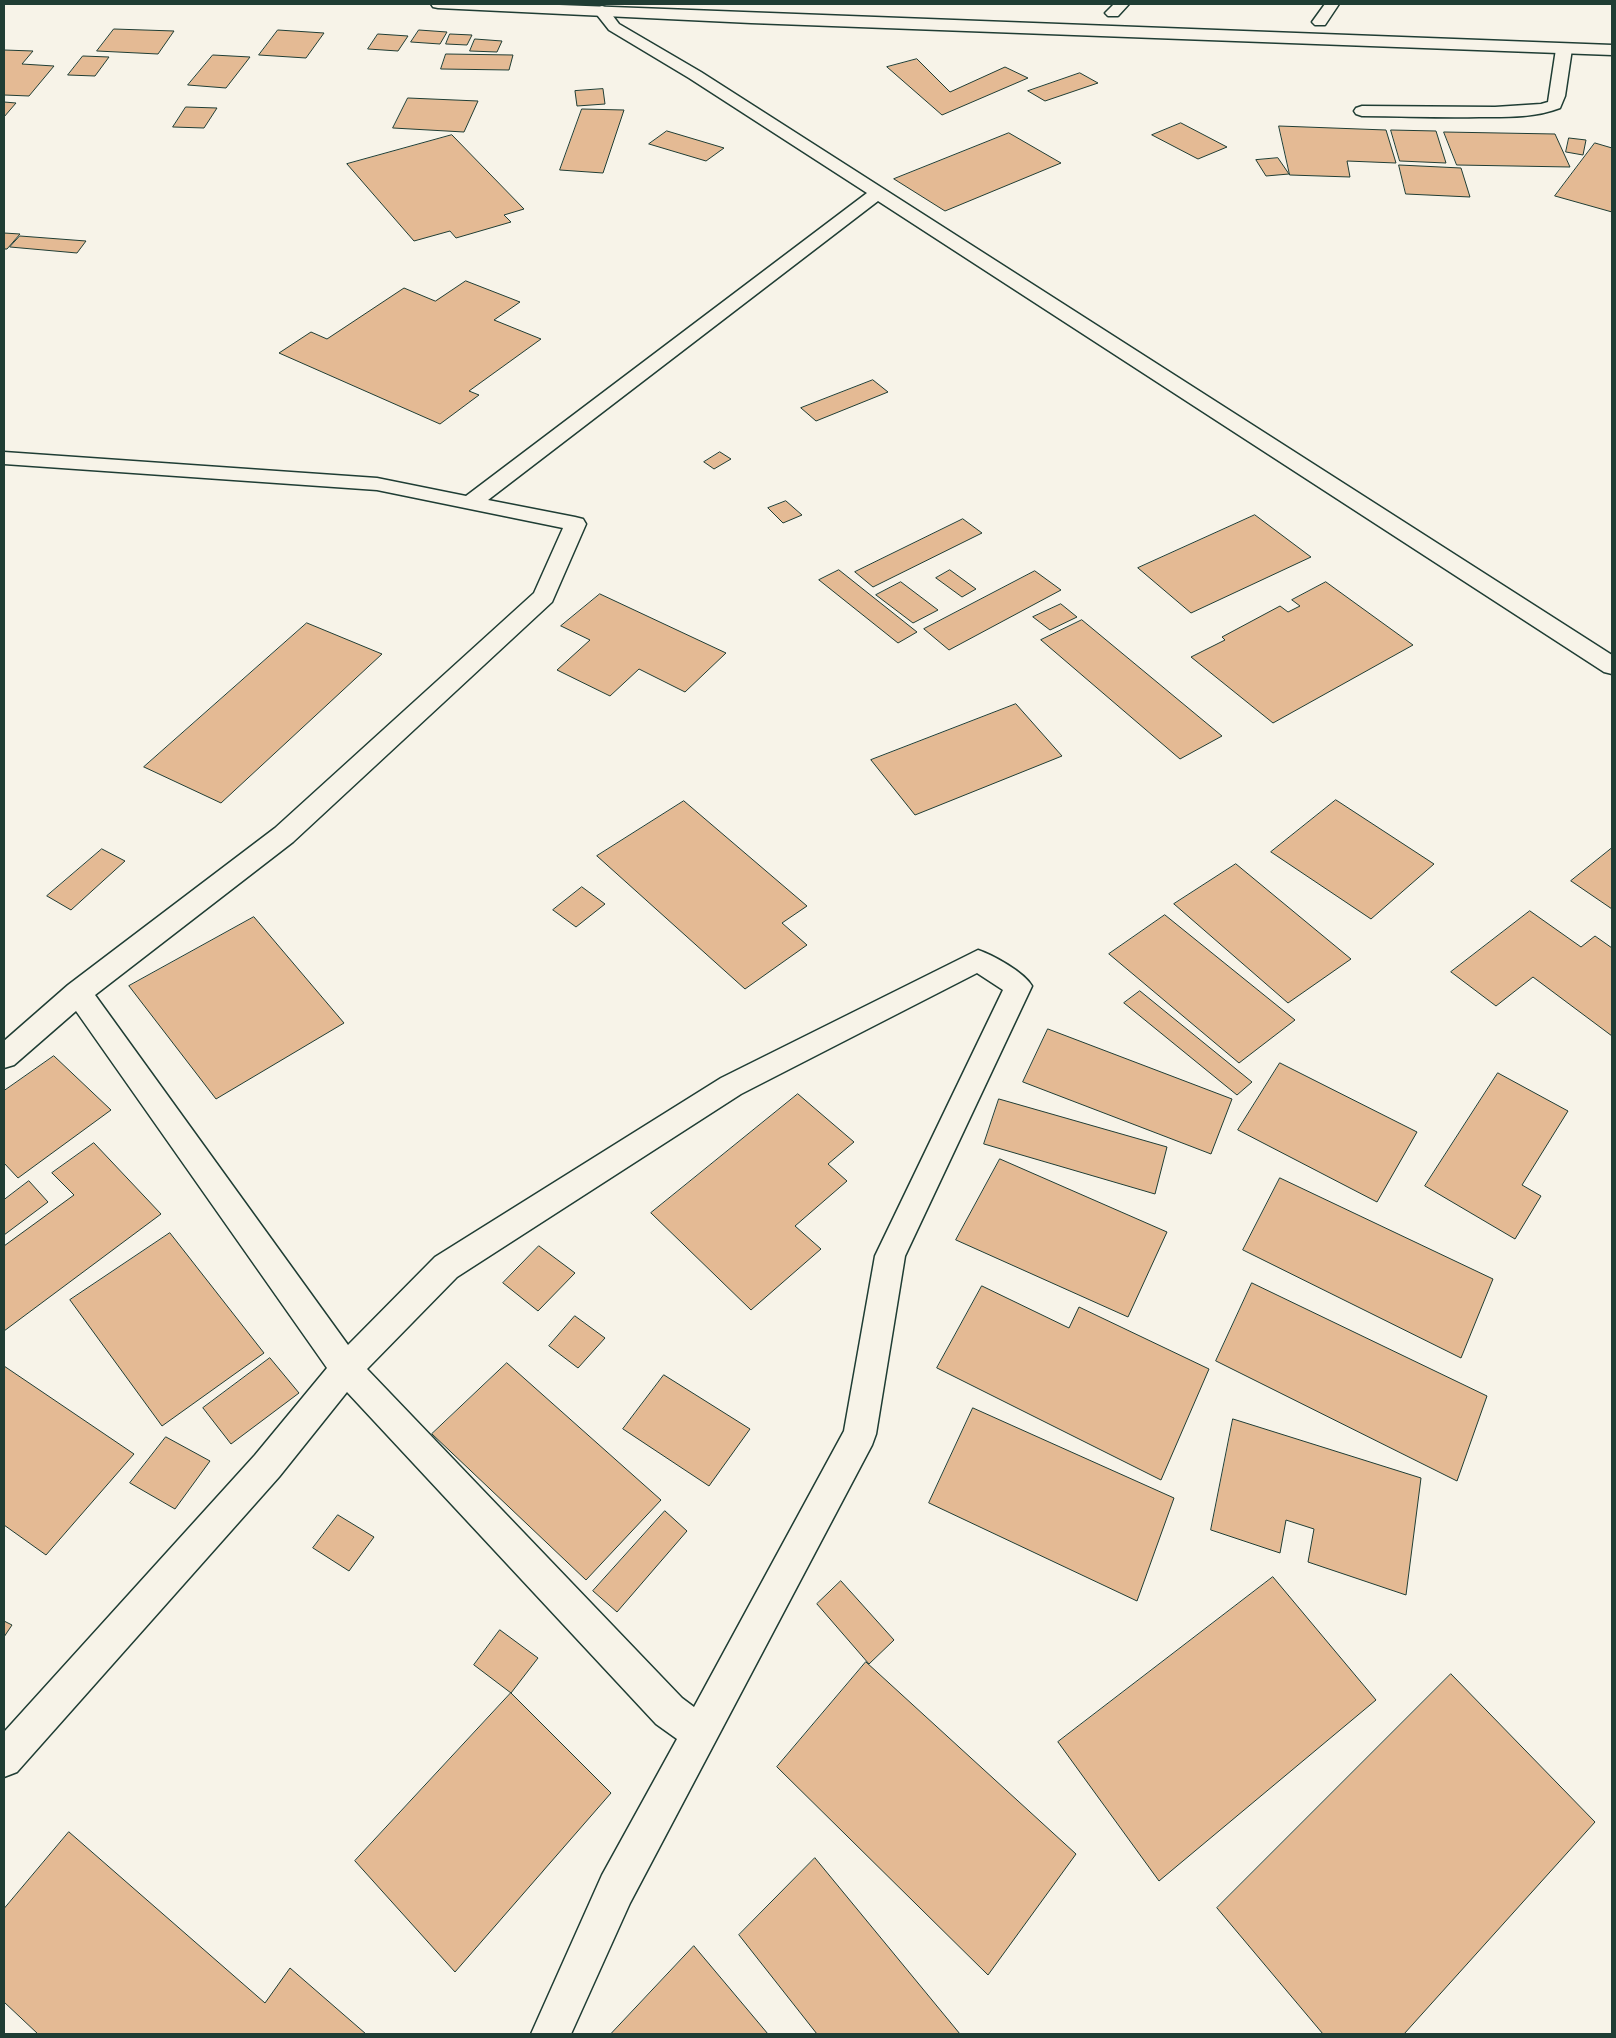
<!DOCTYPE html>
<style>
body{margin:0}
#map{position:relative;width:1616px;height:2038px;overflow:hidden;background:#f7f3e8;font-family:Sriracha,sans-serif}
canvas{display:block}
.frame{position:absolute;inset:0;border:5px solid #1f3d34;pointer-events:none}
</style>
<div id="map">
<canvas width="1616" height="2038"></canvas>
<div class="frame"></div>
</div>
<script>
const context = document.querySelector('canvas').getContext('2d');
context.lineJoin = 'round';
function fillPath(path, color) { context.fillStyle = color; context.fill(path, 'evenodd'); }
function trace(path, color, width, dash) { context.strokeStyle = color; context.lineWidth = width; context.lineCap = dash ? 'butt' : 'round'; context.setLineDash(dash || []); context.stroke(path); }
const building = new Path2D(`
 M114 29 174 31 158 54 97 51Z
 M278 30 324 33 306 58 259 55Z
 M419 30 447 32 440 44 411 42Z
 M378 34 408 36 398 51 368 49Z
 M450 34 472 35 467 45 446 44Z
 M475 39 502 41 497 52 470 51Z
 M4 50 33 51 22 64 54 66 29 96 4 95Z
 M446 54 513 55 509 70 441 69Z
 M213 55 250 57 226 88 188 85Z
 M83 56 109 57 95 76 68 75Z
 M917 59 950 92 1005 67 1028 78 942 115 887 67Z
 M1080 73 1098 83 1045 101 1028 91Z
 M603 89 605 104 577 106 575 91Z
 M408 98 478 101 464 132 393 128Z
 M4 102 16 103 4 117Z
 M186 107 217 108 204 128 173 127Z
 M582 109 624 110 603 173 560 170Z
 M1181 123 1227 147 1198 159 1152 135Z
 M1279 126 1386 130 1396 163 1347 161 1350 177 1290 175Z
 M1391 130 1436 131 1446 163 1400 161Z
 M667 131 724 148 706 161 649 144Z
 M1444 132 1555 134 1570 167 1457 165Z
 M1009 133 1061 163 945 211 894 179Z
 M452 135 524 209 504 215 511 222 456 238 450 231 414 241 347 164Z
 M1569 138 1586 140 1583 155 1566 152Z
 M1595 143 1612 148V212L1555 196Z
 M1278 158 1289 174 1266 176 1256 160Z
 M1399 165 1461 168 1470 197 1406 194Z
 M4 233 20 234 7 249H4Z
 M20 236 86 241 77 253 10 247Z
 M466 281 520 302 494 320 541 339 469 391 479 395 440 424 279 353 311 332 327 339 404 288 435 301Z
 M873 380 888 392 816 421 801 408Z
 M720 452 731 459 714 469 704 462Z
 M786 501 802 515 783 523 768 508Z
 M1255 515 1311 557 1191 613 1138 568Z
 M963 519 982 533 873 587 855 572Z
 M839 570 917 632 898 643 819 580Z
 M950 570 976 589 962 597 936 578Z
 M1035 571 1061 590 949 650 924 629Z
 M901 582 938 610 913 623 876 595Z
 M1326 582 1413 645 1273 723 1191 657 1225 640 1222 637 1280 606 1288 612 1300 606 1292 600Z
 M600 594 726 653 685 692 639 669 610 696 557 670 590 640 561 626Z
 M1061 604 1077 617 1050 630 1033 617Z
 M1082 620 1222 736 1180 759 1041 640Z
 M307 623 382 654 221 803 144 767Z
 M1016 704 1062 756 915 815 871 760Z
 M1336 800 1434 864 1371 919 1271 852Z
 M684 801 807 906 782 923 807 945 745 989 597 856Z
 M1612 848V909L1571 881Z
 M102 849 125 861 71 910 47 896Z
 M1236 864 1351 959 1288 1003 1174 904Z
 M582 887 605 904 576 927 553 910Z
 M1530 911 1581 947 1595 936 1612 948V1036L1533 977 1496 1006 1451 972Z
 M1165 915 1295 1020 1239 1063 1109 954Z
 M254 917 344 1023 216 1099 129 986Z
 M1140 991 1252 1082 1237 1095 1124 1003Z
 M1048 1029 1232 1099 1211 1154 1023 1082Z
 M54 1056 111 1110 18 1178 4 1163V1091Z
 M1280 1063 1417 1132 1377 1202 1238 1130Z
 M1498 1073 1568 1111 1522 1185 1541 1196 1515 1239 1425 1186Z
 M798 1094 854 1142 828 1164 847 1181 795 1226 821 1249 751 1310 651 1213Z
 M999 1099 1167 1147 1155 1194 984 1144Z
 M94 1143 161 1214 4 1331V1246L74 1195 52 1173Z
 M1000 1159 1167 1232 1128 1317 956 1240Z
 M1280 1178 1493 1279 1461 1358 1243 1250Z
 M29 1181 48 1202 4 1235V1200Z
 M170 1233 264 1353 162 1426 70 1300Z
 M539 1246 575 1273 538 1311 503 1283Z
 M1252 1283 1487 1396 1457 1481 1216 1361Z
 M982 1286 1069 1328 1079 1307 1209 1369 1161 1480 937 1368Z
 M575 1316 605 1338 578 1368 549 1346Z
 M270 1358 299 1393 231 1444 203 1408Z
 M507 1363 661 1500 586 1580 432 1434Z
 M4 1366 134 1454 46 1555 4 1525Z
 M664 1375 750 1429 709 1486 623 1429Z
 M973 1408 1174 1498 1137 1601 929 1503Z
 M1233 1419 1421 1478 1406 1595 1308 1562 1314 1529 1286 1520 1280 1553 1211 1530Z
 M166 1437 210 1461 175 1509 130 1483Z
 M665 1511 687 1531 617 1612 593 1591Z
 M338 1515 374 1537 349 1571 313 1548Z
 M1273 1577 1376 1700 1159 1881 1058 1742Z
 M841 1581 894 1640 869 1664 817 1604Z
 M4 1621 12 1625 4 1637Z
 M500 1630 538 1658 511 1693 474 1665Z
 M866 1662 1076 1854 988 1975 777 1767Z
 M1451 1674 1595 1822 1404 2034H1323L1217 1908Z
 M511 1693 611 1793 455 1972 355 1861Z
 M69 1832 265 2003 290 1968 366 2034H38L4 2002V1909Z
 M815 1858 960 2034H817L739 1935Z
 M694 1946 768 2034H611Z`);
const minor = new Path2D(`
 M1114 4H1129L1118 16H1108L1105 13Z
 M1325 4H1339L1325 25H1315L1312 22Z
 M602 6 607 8 619 24 701 72 1612 655V674L1604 672 878 201 488 500 575 517 583 519 586 524 552 602 293 842 95 995 348 1345 435 1257 721 1078 978 950C993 955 1024 972 1032 986L905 1256 876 1434 872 1445 630 1903 571 2034H531L602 1875 677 1739 656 1724 347 1392 279 1477 17 1772 4 1777V1732L255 1455 327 1368 76 1011 14 1065 4 1068V1041L68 985 275 828 534 593 563 528 377 490 4 464V452L377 478 466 496 867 193 689 78 609 30 594 11 597 8ZM977 973 1003 990 875 1256 844 1431 694 1707 682 1698 367 1369 457 1277 741 1094Z
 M1564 44 1569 46 1572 49 1565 96 1560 108C1534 118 1506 117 1479 117 1440 118 1401 116 1362 116L1356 114 1354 111 1356 108 1362 106 1495 107 1541 104 1548 102 1556 49 1559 46Z`);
const major = new Path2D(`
 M431 4H533L1612 45V55L751 23 438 8 433 7Z`);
fillPath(building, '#e4ba94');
trace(building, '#1f3d34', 1);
trace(minor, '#1f3d34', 3);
trace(major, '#1f3d34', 3);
fillPath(minor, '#f7f3e8');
fillPath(major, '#f7f3e8');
</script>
